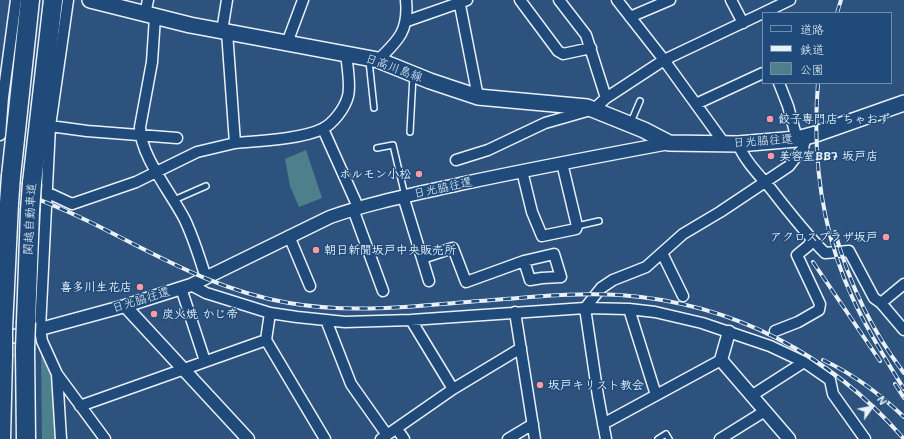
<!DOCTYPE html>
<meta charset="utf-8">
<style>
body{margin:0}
#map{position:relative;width:904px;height:439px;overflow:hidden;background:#2e527e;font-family:Mali,"Klee One",sans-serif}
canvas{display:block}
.legend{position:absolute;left:762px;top:12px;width:130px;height:72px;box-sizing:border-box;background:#1f4a7a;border:1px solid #6f8dac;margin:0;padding:5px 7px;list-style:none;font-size:12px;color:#e8f1f8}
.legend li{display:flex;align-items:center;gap:8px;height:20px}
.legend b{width:20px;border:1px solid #6f8dac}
.north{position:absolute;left:852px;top:387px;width:40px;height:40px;-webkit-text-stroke:3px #1f4a7a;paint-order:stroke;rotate:57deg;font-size:11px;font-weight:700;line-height:16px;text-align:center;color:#e8f1f8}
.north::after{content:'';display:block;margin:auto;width:14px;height:18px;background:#e8f1f8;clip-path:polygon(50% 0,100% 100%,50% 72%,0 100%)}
</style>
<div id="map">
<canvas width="904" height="439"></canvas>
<ul class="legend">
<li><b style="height:5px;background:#1f4a7a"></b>道路</li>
<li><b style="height:5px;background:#e8f1f8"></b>鉄道</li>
<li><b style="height:11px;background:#4e808c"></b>公園</li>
</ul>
<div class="north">N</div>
</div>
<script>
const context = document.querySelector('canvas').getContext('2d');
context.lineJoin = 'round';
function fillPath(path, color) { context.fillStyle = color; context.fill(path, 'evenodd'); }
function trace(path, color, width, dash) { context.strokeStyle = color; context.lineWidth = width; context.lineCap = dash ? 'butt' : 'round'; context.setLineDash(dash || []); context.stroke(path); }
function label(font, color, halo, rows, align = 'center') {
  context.font = font + ' Mali,"Klee One",sans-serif'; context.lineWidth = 3; context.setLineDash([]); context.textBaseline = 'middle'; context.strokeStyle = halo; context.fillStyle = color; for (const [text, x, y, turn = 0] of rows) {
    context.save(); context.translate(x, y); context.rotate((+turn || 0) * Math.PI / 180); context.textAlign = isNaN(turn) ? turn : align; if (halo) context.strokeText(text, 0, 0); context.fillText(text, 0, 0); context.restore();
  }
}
const green = new Path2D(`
 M306 150 322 198 299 207 290 186 285 159Z
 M41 348 53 379 56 439H42Z`);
const service = new Path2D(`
 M369 61 374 108
 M631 122 640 101
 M410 132 413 75
 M377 148 393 145 405 196
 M174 200 206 186
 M577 226 599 221
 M658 439 666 434 669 439`);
const minor = new Path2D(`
 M459 0 478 97
 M520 0 558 51 563 54 591 48
 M559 0 586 35 606 98
 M617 0 664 60 724 143
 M731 0 743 23
 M763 13 790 0
 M145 14 148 0
 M155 17 152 62 140 127C140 156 172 194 185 220 194 239 200 259 206 278
 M630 17 670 0
 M407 21 467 0
 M222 31 227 0
 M287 43 303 0
 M378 60C399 40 409 30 406 0
 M779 83 788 106 797 139
 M696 104 763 73
 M50 126 87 131 177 138
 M323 129 358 207
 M0 135 3 97 16 0
 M235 143C258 141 302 139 322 129 333 124 345 108 348 96 351 85 347 65 346 53
 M738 144C745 161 759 175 771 189 788 211 805 233 825 253L849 251 874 298 881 303 904 330
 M456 160 488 150 545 123 594 109 606 98 664 60 763 13
 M522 171 532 212 542 236 576 229 577 226 562 163
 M46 192 72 204 136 182 197 152 235 143 227 32
 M403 196 429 281
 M353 209 383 291
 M289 236 310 286
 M662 253 683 296
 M422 258 453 248 466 282 524 261 554 254 561 277 542 278 530 280 524 261
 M191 285 206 293 270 313 297 317 345 322 411 320 585 308 629 309 655 312 702 323 770 346 804 362 830 380 833 394 865 439
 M181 288 205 361
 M881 303 904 284
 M629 309 656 395
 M515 312 535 439
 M270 313 266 340 325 439
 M326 320 351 384 387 435
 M411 320 453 389
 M775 331 798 322 819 310 820 304 797 255 808 246 812 240
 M57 374 105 439
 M751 396 804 362
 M80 406 266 340
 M603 424 721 360
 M397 429 404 439
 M61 439 57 374 42 341 40 329 50 126 68 0
 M381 439 453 389 521 348
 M508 439 533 424
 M606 439 598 396 585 308 601 288 613 280 646 267 683 234 720 212 789 166 803 148 806 136
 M720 439 765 411`);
const tertiary = new Path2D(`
 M125 306 248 439
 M729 332 721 360 789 439
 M0 340 125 306 191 285 330 217C373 202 416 194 460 184 530 169 599 156 669 143`);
const primary = new Path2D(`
 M90 0 190 25 378 60 430 81 478 97 587 107 644 130 669 143 738 144 797 139 816 134 904 103`);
const motorway = new Path2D(`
 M11 176 30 0
 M32 183 53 0
 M26 322 30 211
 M3 328 9 203
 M25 349 26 439
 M1 439 3 356`);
const rail = new Path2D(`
 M837 13 841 0
 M818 83C812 158 821 230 853 299 867 330 886 360 904 389
 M0 185C31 196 61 208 90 222 157 255 214 290 289 303 352 314 415 306 478 301 525 298 573 292 620 295 733 303 830 354 904 439
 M835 232C849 283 872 331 904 373
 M813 262 880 361
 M823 360C853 374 880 394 904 417
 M895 384 904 398`);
const motorwayBridge = new Path2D(`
 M9 203 11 176
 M30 211 32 183
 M25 349 26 322
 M3 356V328`);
const markers = [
 [770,119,4,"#ff9aa2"],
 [771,156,4,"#ff9aa2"],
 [419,174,4,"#ff9aa2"],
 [886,237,4,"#ff9aa2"],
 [316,250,4,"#ff9aa2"],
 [140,287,4,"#ff9aa2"],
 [154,314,4,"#ff9aa2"],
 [540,385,4,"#ff9aa2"]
];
const streetNames = [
 ["日高川島線",394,68,20],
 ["日光脇往還",763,141,-4],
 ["日光脇往還",443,188,-12],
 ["関越自動車道",30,219,-87],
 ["日光脇往還",141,300,-17]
];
const poiNames = [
 ["餃子専門店 ちゃおず",778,119],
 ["美容室BB7 坂戸店",779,156],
 ["ホルモン小松",411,174,"right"],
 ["アクロスプラザ坂戸",878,237,"right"],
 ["朝日新聞坂戸中央販売所",324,250],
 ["喜多川生花店",132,287,"right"],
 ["炭火焼 かじ帝",162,314],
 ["坂戸キリスト教会",548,385]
];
fillPath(green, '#4e808c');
trace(service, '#e8f1f8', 8);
trace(minor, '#e8f1f8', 13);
trace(tertiary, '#e8f1f8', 15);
trace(primary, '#e8f1f8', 18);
trace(motorway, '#e8f1f8', 21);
trace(service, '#1f4a7a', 5);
trace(minor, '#1f4a7a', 10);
trace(tertiary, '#1f4a7a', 12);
trace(primary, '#1f4a7a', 15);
trace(motorway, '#1f4a7a', 18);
trace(rail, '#e8f1f8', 4);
trace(rail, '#1f4a7a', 2.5, [8]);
trace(motorwayBridge, '#e8f1f8', 21, []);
trace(motorwayBridge, '#1f4a7a', 18);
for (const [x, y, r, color] of markers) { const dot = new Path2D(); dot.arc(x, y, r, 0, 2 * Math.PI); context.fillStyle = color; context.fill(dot); trace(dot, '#1f4a7a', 1.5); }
label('12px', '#e8f1f8', '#1f4a7a', streetNames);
label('bold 12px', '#e8f1f8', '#1f4a7a', poiNames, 'left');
</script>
